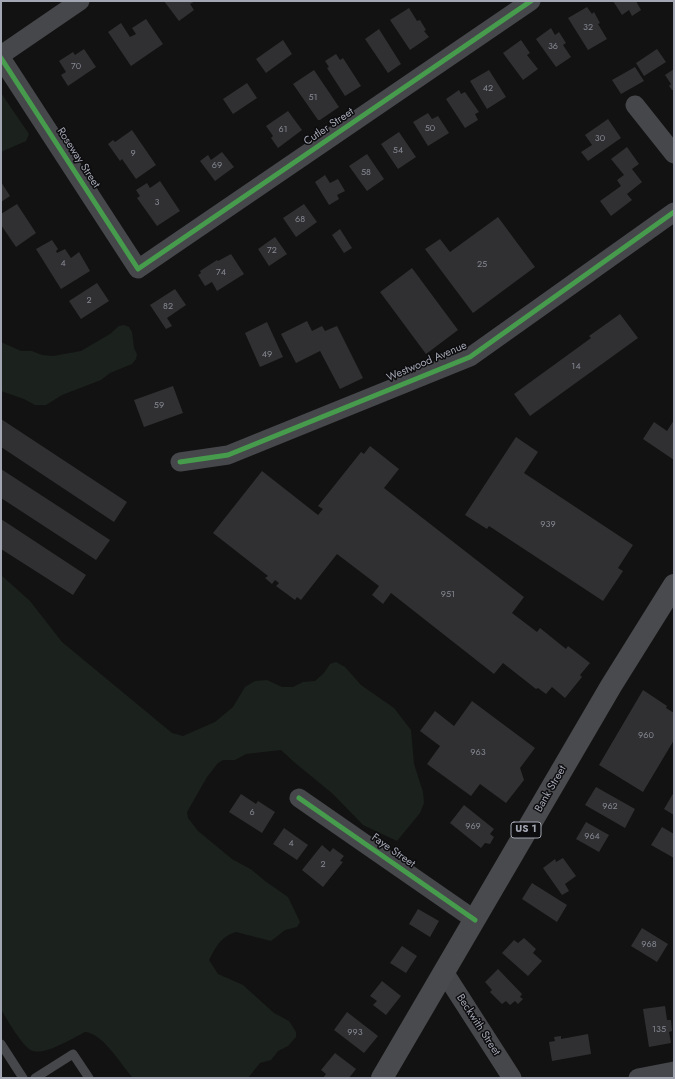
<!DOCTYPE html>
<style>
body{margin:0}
#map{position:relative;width:675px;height:1079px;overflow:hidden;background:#121212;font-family:Jost,sans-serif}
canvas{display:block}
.frame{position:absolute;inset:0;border:2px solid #a3a7b4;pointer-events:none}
</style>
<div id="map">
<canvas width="675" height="1079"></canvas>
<div class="frame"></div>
</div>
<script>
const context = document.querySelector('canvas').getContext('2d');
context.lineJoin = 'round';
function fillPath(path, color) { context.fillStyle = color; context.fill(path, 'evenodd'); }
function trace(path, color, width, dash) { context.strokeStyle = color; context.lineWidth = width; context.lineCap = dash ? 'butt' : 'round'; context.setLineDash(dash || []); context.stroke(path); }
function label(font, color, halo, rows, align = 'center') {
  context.font = font + ' Jost,sans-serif'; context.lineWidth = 3; context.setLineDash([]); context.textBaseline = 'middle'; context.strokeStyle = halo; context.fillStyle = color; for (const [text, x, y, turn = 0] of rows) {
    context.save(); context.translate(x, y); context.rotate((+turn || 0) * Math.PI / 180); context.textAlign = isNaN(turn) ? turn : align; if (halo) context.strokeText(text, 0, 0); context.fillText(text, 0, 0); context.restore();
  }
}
const green = new Path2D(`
 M1 93 29 134 26 141 1 152Z
 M124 325 129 327 132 332 134 348 137 354 136 359 132 364 110 373 101 380 62 395 46 405H35L24 399 1 391V342L21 351H32L42 355 53 356 81 351 110 334 119 326Z
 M1 575 30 601 62 642 172 733 183 736 215 722 233 707 245 687 255 681 267 680 282 687H293L303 682 315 681 324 673 330 664 336 662 345 667 361 685 394 708 411 730 414 764 423 792 424 803 420 813 397 841 363 825 333 794 294 762 281 750 246 754 235 760H223L218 763 207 777 187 812 188 818 198 831 232 859 252 870 265 881 288 897 300 922 297 927 285 930 271 941 236 932C220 937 216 947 209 960L218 974 243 985 274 1013 289 1021 296 1032V1037L288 1046 278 1051 271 1060 260 1063 248 1078H133C121 1065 103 1033 85 1032 73 1038 46 1055 33 1051 23 1048 6 1018 1 1009Z`);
const building = new Path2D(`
 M164 1H195L190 4 194 10 179 21Z
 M613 1H636L641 10 632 16 629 10 622 15Z
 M587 7 592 14 594 12 600 23 598 24 607 39 588 50 568 18Z
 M409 8 417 21 420 20 426 30 424 31 429 37 410 50 390 20Z
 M146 19 163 44 131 66 108 32 121 23 130 37 136 34 132 28Z
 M551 28 555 35 559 32 566 43 563 45 571 57 556 67 536 39Z
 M379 29 401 64 388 73 365 39Z
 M283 40 292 54 266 73 256 59Z
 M521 40 530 53 527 55 538 69 523 80 503 53Z
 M84 49 96 67 68 86 61 75 66 72 59 61 73 52 75 55Z
 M657 49 666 62 644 76 636 63Z
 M336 54 340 60 343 58 361 86 345 96 327 68 329 67 325 61Z
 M635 67 644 81 621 94 612 80Z
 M674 69V90H672L669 86 671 84 665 75Z
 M314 70 339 107 320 120H318L293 84Z
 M489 70 506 97 487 109 470 81Z
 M247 83 257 98 233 114 223 99Z
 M459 90 461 94 465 92 479 112 475 114 478 120 465 128 446 99Z
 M288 111 302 130 278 148 271 138 273 136 266 126Z
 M428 113 432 119 438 116 449 133 428 146 413 122Z
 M608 119 621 138 588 161 581 152 592 145 585 135Z
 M132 130 156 165 136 179 122 159 120 161 108 144 113 140 115 142Z
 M399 132 416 157 398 169 381 144Z
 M627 147 639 164 632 169 642 182 627 194 632 200 611 216 600 201 621 186 617 180 624 175 611 159Z
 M222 152 234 167 215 181 200 161 208 155 211 160Z
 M367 154 384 179 367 191 349 166Z
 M325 175 330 183 338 179 345 191 337 195 339 199 329 205 315 182Z
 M160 181 180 211 157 226 137 198 140 196 136 190 147 183 150 188Z
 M1 182 10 196 1 202Z
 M17 204 36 233 16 247 1 225V214Z
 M304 204 317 222 296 237 283 218Z
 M498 217 535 267 473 313 425 249 440 239 450 252Z
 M340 229 352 248 344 253 332 235Z
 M275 237 287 254 269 266 258 249Z
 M52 240 58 249 56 251 57 253 65 249 71 258 79 252 90 271 61 289 36 249Z
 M231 254 244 274 217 291 212 282 205 286 198 275 201 273 200 271 217 260 218 261Z
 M412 268 458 330 426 354 380 292Z
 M97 283 109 301 81 319 69 301Z
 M175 289 186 305 167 318 172 326 166 329 150 305Z
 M620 314 638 338 530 416 514 394 591 338 589 336Z
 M307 321 312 331 322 326 325 331 337 326 363 378 340 389 320 351 296 363 281 334Z
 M267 322 283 357 260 367 245 333Z
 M173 386 183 413 144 427 134 400Z
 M1 419 127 502 114 522 1 447Z
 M674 420V460L643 439 654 422 667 431Z
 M516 437 538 452 524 473 633 545 618 568 623 571 603 601 489 526 487 529 465 515Z
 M370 446 399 469 384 488 524 597 512 613 537 632 540 628 566 649 568 646 590 663 580 675 582 677 565 698 552 687 546 694 538 688 536 689 503 663 494 674 391 593 383 604 372 595 379 586 337 554 301 600 297 597 295 600 276 586 279 583 275 580 272 584 265 578 268 576 213 533 262 471 318 515 323 509 318 506 361 452 364 454Z
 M1 469 110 540 96 560 1 498Z
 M1 519 86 575 73 595 1 549Z
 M643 690 667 706 666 708 674 713V740L643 792 599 765Z
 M472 701 535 748 520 768 524 780 506 803 480 784 471 796 427 764 440 746 420 731 435 711 454 726Z
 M596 787 635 809 625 828 585 805Z
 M674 792V815L664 809Z
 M241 794 256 804 258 801 275 812 262 833 229 812Z
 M464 805 494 829 490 834 494 837 490 844 485 843 481 848 450 823Z
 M586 822 609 835 599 852 576 839Z
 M662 827 674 834V858L651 845Z
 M284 828 308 845 297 860 273 844Z
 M322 845 330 852 333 848 344 856 340 861 343 862 323 887 302 870Z
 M563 858 576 876 565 884 569 891 562 895 543 868 555 859 556 862Z
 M532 883 567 905 557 922 522 899Z
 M418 909 439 921 430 937 409 924Z
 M642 928 668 944 657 962 631 946Z
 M524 938 536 949 533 953 542 961 528 976 502 953 514 940 518 943Z
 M402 946 417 956 406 973 390 963Z
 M498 969 522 994 520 997 523 999 518 1004 515 1001 510 1005 506 1001 502 1004 490 992 492 990 485 982Z
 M382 981 401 996 386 1015 373 1005 377 1001 370 996Z
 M665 1006 667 1020H671L672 1031 669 1032 671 1043 649 1047 643 1009Z
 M347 1012 378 1036 364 1053 334 1030Z
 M588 1034 591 1054 552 1061 549 1042 555 1041 554 1037 561 1036V1039Z
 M335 1053 356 1069 349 1078H323L326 1074 321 1070Z`);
const lane = new Path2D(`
 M1 1044 23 1078
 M35 1078 73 1054 89 1078`);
const street = new Path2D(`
 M1 55 80 1
 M1 58 138 269 531 1
 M635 105 674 154
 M180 462 228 455 470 357 674 212
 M299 798 475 920
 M444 972 512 1078
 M638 1078 674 1071`);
const primary = new Path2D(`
 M382 1078 611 686 674 585`);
const cycleway = new Path2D(`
 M1 58 138 269 531 1
 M180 462 228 455 470 357 674 212
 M299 798 475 920`);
const numberNames = [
 ["32",588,28],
 ["36",553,47],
 ["70",76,67],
 ["42",488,89],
 ["51",313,98],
 ["50",430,129],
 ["61",283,130],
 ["30",600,139],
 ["54",398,151],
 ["9",133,154],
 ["69",217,166],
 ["58",366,173],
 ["3",157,203],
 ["68",300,220],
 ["72",272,251],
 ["4",63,264],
 ["25",482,265],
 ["74",221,273],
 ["2",89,301],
 ["82",168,307],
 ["49",267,355],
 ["14",576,367],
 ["59",159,406],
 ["939",548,525],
 ["951",448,595],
 ["960",646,736],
 ["963",478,753],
 ["962",610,807],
 ["6",252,813],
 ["969",473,827],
 ["964",592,837],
 ["4",291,844],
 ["2",323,865],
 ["968",649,945],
 ["135",659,1030],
 ["993",355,1033]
];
const shields = [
 [526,830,30]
];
const shieldNames = [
 ["US 1",526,830]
];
const streetNames = [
 ["Cutler Street",329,127,-34],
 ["Roseway Street",78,158,57],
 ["Westwood Avenue",427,362,-23],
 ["Bank Street",551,789,-60],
 ["Faye Street",393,851,35],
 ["Beckwith Street",478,1025,57]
];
fillPath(green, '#1b211c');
fillPath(building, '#303032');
trace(lane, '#46474b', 9);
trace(street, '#46474b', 19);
trace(primary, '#494a4d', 22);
trace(cycleway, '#469c4c', 5);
label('9px', '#868994', null, numberNames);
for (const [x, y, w] of shields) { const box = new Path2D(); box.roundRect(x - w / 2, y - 8, w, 16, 3); context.fillStyle = '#0d0c0e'; context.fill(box); trace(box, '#a3a7b4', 1); }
label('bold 10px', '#a3a7b4', null, shieldNames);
label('11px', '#a3a7b4', '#0d0c0e', streetNames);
</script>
